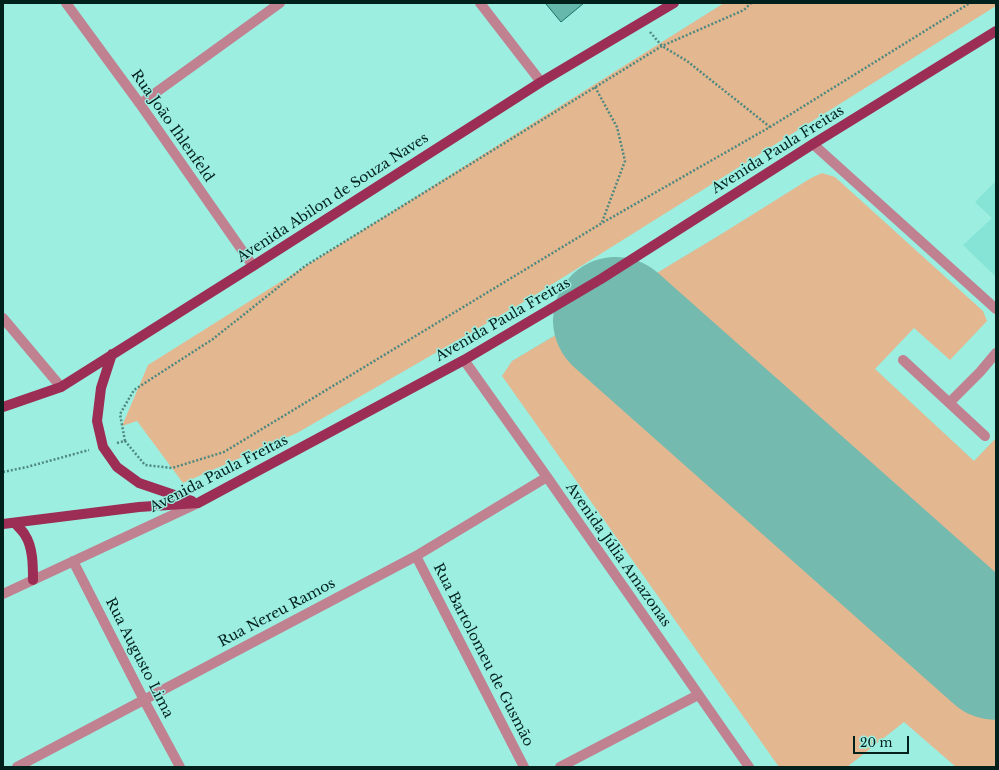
<!DOCTYPE html>
<meta charset="utf-8">
<style>
body{margin:0}
#map{position:relative;width:999px;height:770px;overflow:hidden;background:#9ceee1;font-family:"Libre Baskerville",serif}
canvas{display:block}
.frame{position:absolute;inset:0;border:4px solid #00201c;pointer-events:none}
.scale{position:absolute;left:853px;top:736px;width:56px;height:18px;box-sizing:border-box;border:2px solid #00201c;border-top:0;padding-left:5px;font-size:12px;line-height:14px;white-space:nowrap;color:#00201c;-webkit-text-stroke:3px #9ceee1;paint-order:stroke}
</style>
<div id="map">
<canvas width="999" height="770"></canvas>
<div class="frame"></div>
<div class="scale">20 m</div>
</div>
<script>
const context = document.querySelector('canvas').getContext('2d');
context.lineJoin = 'round';
function fillPath(path, color) { context.fillStyle = color; context.fill(path, 'evenodd'); }
function trace(path, color, width, dash) { context.strokeStyle = color; context.lineWidth = width; context.lineCap = dash ? 'butt' : 'round'; context.setLineDash(dash || []); context.stroke(path); }
function label(font, color, halo, rows, align = 'center') {
  context.font = font + ' "Libre Baskerville",serif'; context.lineWidth = 3; context.setLineDash([]); context.textBaseline = 'middle'; context.strokeStyle = halo; context.fillStyle = color; for (const [text, x, y, turn = 0] of rows) {
    context.save(); context.translate(x, y); context.rotate((+turn || 0) * Math.PI / 180); context.textAlign = isNaN(turn) ? turn : align; if (halo) context.strokeText(text, 0, 0); context.fillText(text, 0, 0); context.restore();
  }
}
const built = new Path2D(`
 M996 181V277L963 245 992 218 975 202Z
 M723 233 875 369 974 461 996 438V767H956L512 361Z`);
const green = new Path2D(`
 M724 3H996V6L527 300 297 433 183 483 137 421 122 426 148 365Z
 M822 173 835 177 983 311 987 321 950 360 914 328 875 369 974 461 996 438V598L987 600 972 593 627 291 723 233 811 178Z
 M571 326 996 706V767H956L904 722 847 767H779L502 376 512 361Z`);
const taxiway = new Path2D(`
 M955 621C971 627 979 631 996 624`);
const runway = new Path2D(`
 M616 320 996 657`);
const building = new Path2D(`
 M546 3H584L561 22 546 4Z`);
const path = new Path2D(`
 M650 32 662 46 687 61 770 127
 M595 87 617 127 625 161 602 222
 M125 441 120 414 134 390 213 339 305 266 662 46 744 10 751 3
 M117 443 125 441 145 465 172 468 224 452 602 223 770 127 970 3
 M3 472 27 467 89 450`);
const minor = new Path2D(`
 M66 3 140 104 253 266
 M480 3 541 82
 M140 104 280 3
 M813 144 996 309
 M3 318 61 387
 M464 360 547 477 749 767
 M903 360 985 436
 M950 402 980 372 996 353
 M416 556 524 767
 M73 561 144 700 180 767
 M3 594 196 504
 M17 767 416 556 547 477
 M560 767 698 695`);
const major = new Path2D(`
 M112 354 101 388 97 421 103 447 117 467 139 483 192 501
 M3 407 61 387 253 266 541 82 674 3
 M15 523C18 527 23 531 25 535 33 547 33 566 33 580
 M3 524 139 507 198 503 464 360 601 279 813 144 996 31`);
const streetNames = [
 ["Rua João Ihlenfeld",172,126,55],
 ["Avenida Paula Freitas",778,150,-32],
 ["Avenida Abilon de Souza Naves",333,198,-33],
 ["Avenida Paula Freitas",503,320,-30],
 ["Avenida Paula Freitas",219,474,-27],
 ["Avenida Júlia Amazonas",618,555,55],
 ["Rua Nereu Ramos",277,613,-28],
 ["Rua Bartolomeu de Gusmão",483,655,63],
 ["Rua Augusto Lima",139,658,63]
];
fillPath(built, '#85e4d6');
fillPath(green, '#e3b891');
trace(taxiway, '#74baaf', 50);
trace(runway, '#74baaf', 126);
fillPath(building, '#66b8ac');
trace(building, '#177268', 1);
trace(path, '#4f887f', 2.5, [2, 2]);
trace(minor, '#c08191', 10);
trace(major, '#9c2d54', 10);
label('14px', '#00201c', '#9ceee1', streetNames);
</script>
